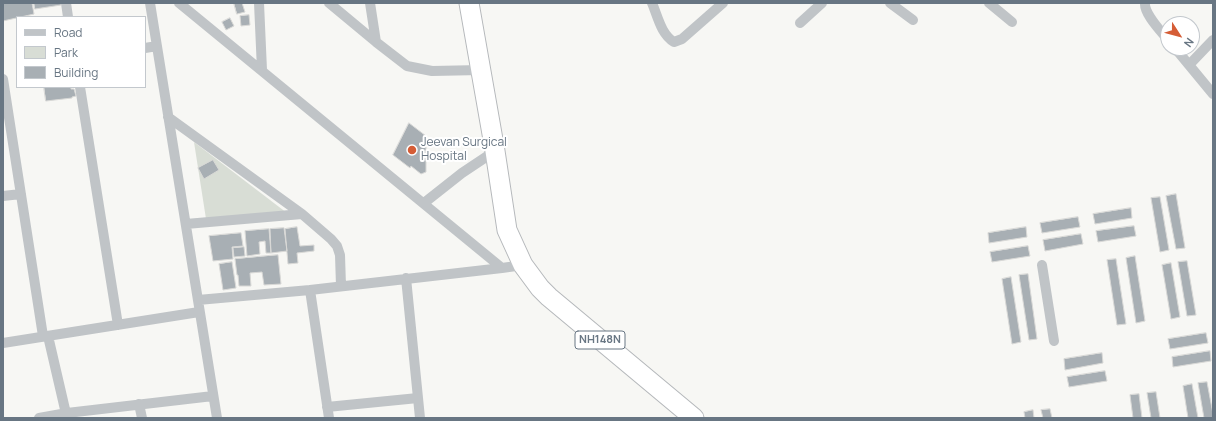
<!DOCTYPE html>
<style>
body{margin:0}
#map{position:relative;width:1216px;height:421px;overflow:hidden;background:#f7f7f4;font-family:Manrope,sans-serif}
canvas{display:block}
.frame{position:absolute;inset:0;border:4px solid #687683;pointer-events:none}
.legend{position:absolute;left:16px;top:16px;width:130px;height:72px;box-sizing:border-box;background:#fff;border:1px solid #c3c8cd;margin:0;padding:5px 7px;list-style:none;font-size:12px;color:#687683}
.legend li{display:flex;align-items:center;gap:8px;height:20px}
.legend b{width:20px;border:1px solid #c3c8cd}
.north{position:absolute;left:1160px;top:16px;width:40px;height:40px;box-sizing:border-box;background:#fff;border:1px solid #c3c8cd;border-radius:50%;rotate:126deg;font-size:11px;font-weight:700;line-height:16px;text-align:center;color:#687683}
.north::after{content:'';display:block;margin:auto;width:14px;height:18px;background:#d55d36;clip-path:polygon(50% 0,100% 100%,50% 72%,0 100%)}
</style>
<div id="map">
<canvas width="1216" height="421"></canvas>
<div class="frame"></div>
<ul class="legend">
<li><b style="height:5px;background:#c0c4c7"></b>Road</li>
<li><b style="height:11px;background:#d8ddd5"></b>Park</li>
<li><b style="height:11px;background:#a8afb4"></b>Building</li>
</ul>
<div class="north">N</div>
</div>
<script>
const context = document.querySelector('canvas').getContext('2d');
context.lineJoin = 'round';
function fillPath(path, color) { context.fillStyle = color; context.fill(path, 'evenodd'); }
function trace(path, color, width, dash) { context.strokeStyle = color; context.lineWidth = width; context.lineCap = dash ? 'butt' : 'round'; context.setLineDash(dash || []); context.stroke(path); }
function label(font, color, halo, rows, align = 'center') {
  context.font = font + ' Manrope,sans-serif'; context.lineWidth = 4; context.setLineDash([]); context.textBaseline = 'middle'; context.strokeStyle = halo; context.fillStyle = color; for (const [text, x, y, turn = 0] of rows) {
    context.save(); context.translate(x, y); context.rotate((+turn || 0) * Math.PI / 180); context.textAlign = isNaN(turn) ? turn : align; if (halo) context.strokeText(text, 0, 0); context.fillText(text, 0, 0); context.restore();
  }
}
const green = new Path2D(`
 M194 142 287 213 206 219Z`);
const building = new Path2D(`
 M3 3H32L34 14 3 21Z
 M34 3H61V5L35 9Z
 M234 3H242L245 12 237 14Z
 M249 15 250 25 241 26 240 16Z
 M230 18 234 26 226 30 222 22Z
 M44 87H71V89H74L76 96 72 97V98L46 101Z
 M409 123 426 136V172L421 174 411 166 410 168 393 155Z
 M213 160 219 170 204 179 198 168Z
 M1176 194 1185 248 1176 249 1166 196Z
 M1160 197 1169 250 1160 252 1151 198Z
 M1131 208 1132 218 1095 224 1093 214Z
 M1078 217 1080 227 1042 233 1040 223Z
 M1134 226 1136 236 1098 242 1096 231Z
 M297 227 300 246 314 245V251L297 253 298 263 288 264 285 229Z
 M1026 227 1027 237 989 243 988 233Z
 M284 228 287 251 271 253 270 229Z
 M269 229 271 253H266L265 241 259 242 260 254 247 256 245 231Z
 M241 233 243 246 232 247 233 259 213 261 209 236Z
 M1081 234 1083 244 1045 251 1043 240Z
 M1028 246 1030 256 992 262 990 252Z
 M244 247 245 256 234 257 233 248Z
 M278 255 281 284 264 285 262 272 250 273 251 286H239L238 275H237L235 259Z
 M1135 256 1145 321 1136 323 1126 258Z
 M1116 259 1126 324 1117 325 1107 260Z
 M1187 261 1196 315 1187 316 1178 262Z
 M232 262 236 288 223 290 219 264Z
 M1171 263 1180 317 1171 319 1162 265Z
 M1028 274 1037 339 1029 340 1019 275Z
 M1011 277 1021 342 1012 344 1002 279Z
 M1206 333 1208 343 1170 349 1168 339Z
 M1210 351 1211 361 1173 367 1172 357Z
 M1102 353 1103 363 1065 370 1064 359Z
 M1105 371 1107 381 1069 387 1067 377Z
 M1207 382 1213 414V418H1204L1198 383Z
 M1192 384 1198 418H1188L1183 386Z
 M1156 392 1160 418H1151L1147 393Z
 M1139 394 1142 418H1133L1130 395Z
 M1050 409 1052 418H1043L1041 410Z
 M1033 410 1034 418H1025L1024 412Z`);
const street = new Path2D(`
 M66 3 68 17
 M150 3 217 418
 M179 3 502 268 523 265
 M259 3 262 70
 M329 3 376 42 407 66 432 71 481 70
 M370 3 376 42
 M652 3C658 17 661 34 674 42L682 39 723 3
 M890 3 913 20
 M989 3 1012 22
 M1145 3C1144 14 1161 31 1168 40
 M800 23 822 3
 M145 48 157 46
 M1175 48 1213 94
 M1189 65 1213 40
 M3 79 43 336
 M80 87 118 325
 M168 117 302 214 331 239 337 246 340 255 341 286
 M3 196 21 194
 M424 203 462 173 495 151
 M186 224 302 214
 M1042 265 1054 341
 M406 278 420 418
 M310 290 329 418
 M198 300 310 290 502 268
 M48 336 67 418
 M3 343 199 312
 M139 404 142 418
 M327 407 418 398
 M39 418 67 413 213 396`);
const highway = new Path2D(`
 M469 3 495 151 507 230 523 265 540 288 549 297 694 418`);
const markers = [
 [412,150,5,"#d55d36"]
];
const shields = [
 [600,340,50]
];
const shieldNames = [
 ["NH148N",600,340]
];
const poiNames = [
 ["Jeevan Surgical",421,143],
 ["Hospital",421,157]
];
fillPath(green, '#d8ddd5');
fillPath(building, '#a8afb4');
trace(building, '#d8d8d6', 1);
trace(highway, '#b5b8bb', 21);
trace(street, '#c0c4c7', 10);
trace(highway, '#fff', 19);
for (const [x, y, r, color] of markers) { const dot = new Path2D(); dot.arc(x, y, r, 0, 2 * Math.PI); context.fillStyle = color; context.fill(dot); trace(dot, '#fff', 1.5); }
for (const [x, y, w] of shields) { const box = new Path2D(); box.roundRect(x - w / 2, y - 9, w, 18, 3); context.fillStyle = '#fff'; context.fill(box); trace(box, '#687683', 1); }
label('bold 11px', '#687683', null, shieldNames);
label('12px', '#687683', '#fff', poiNames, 'left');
</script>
